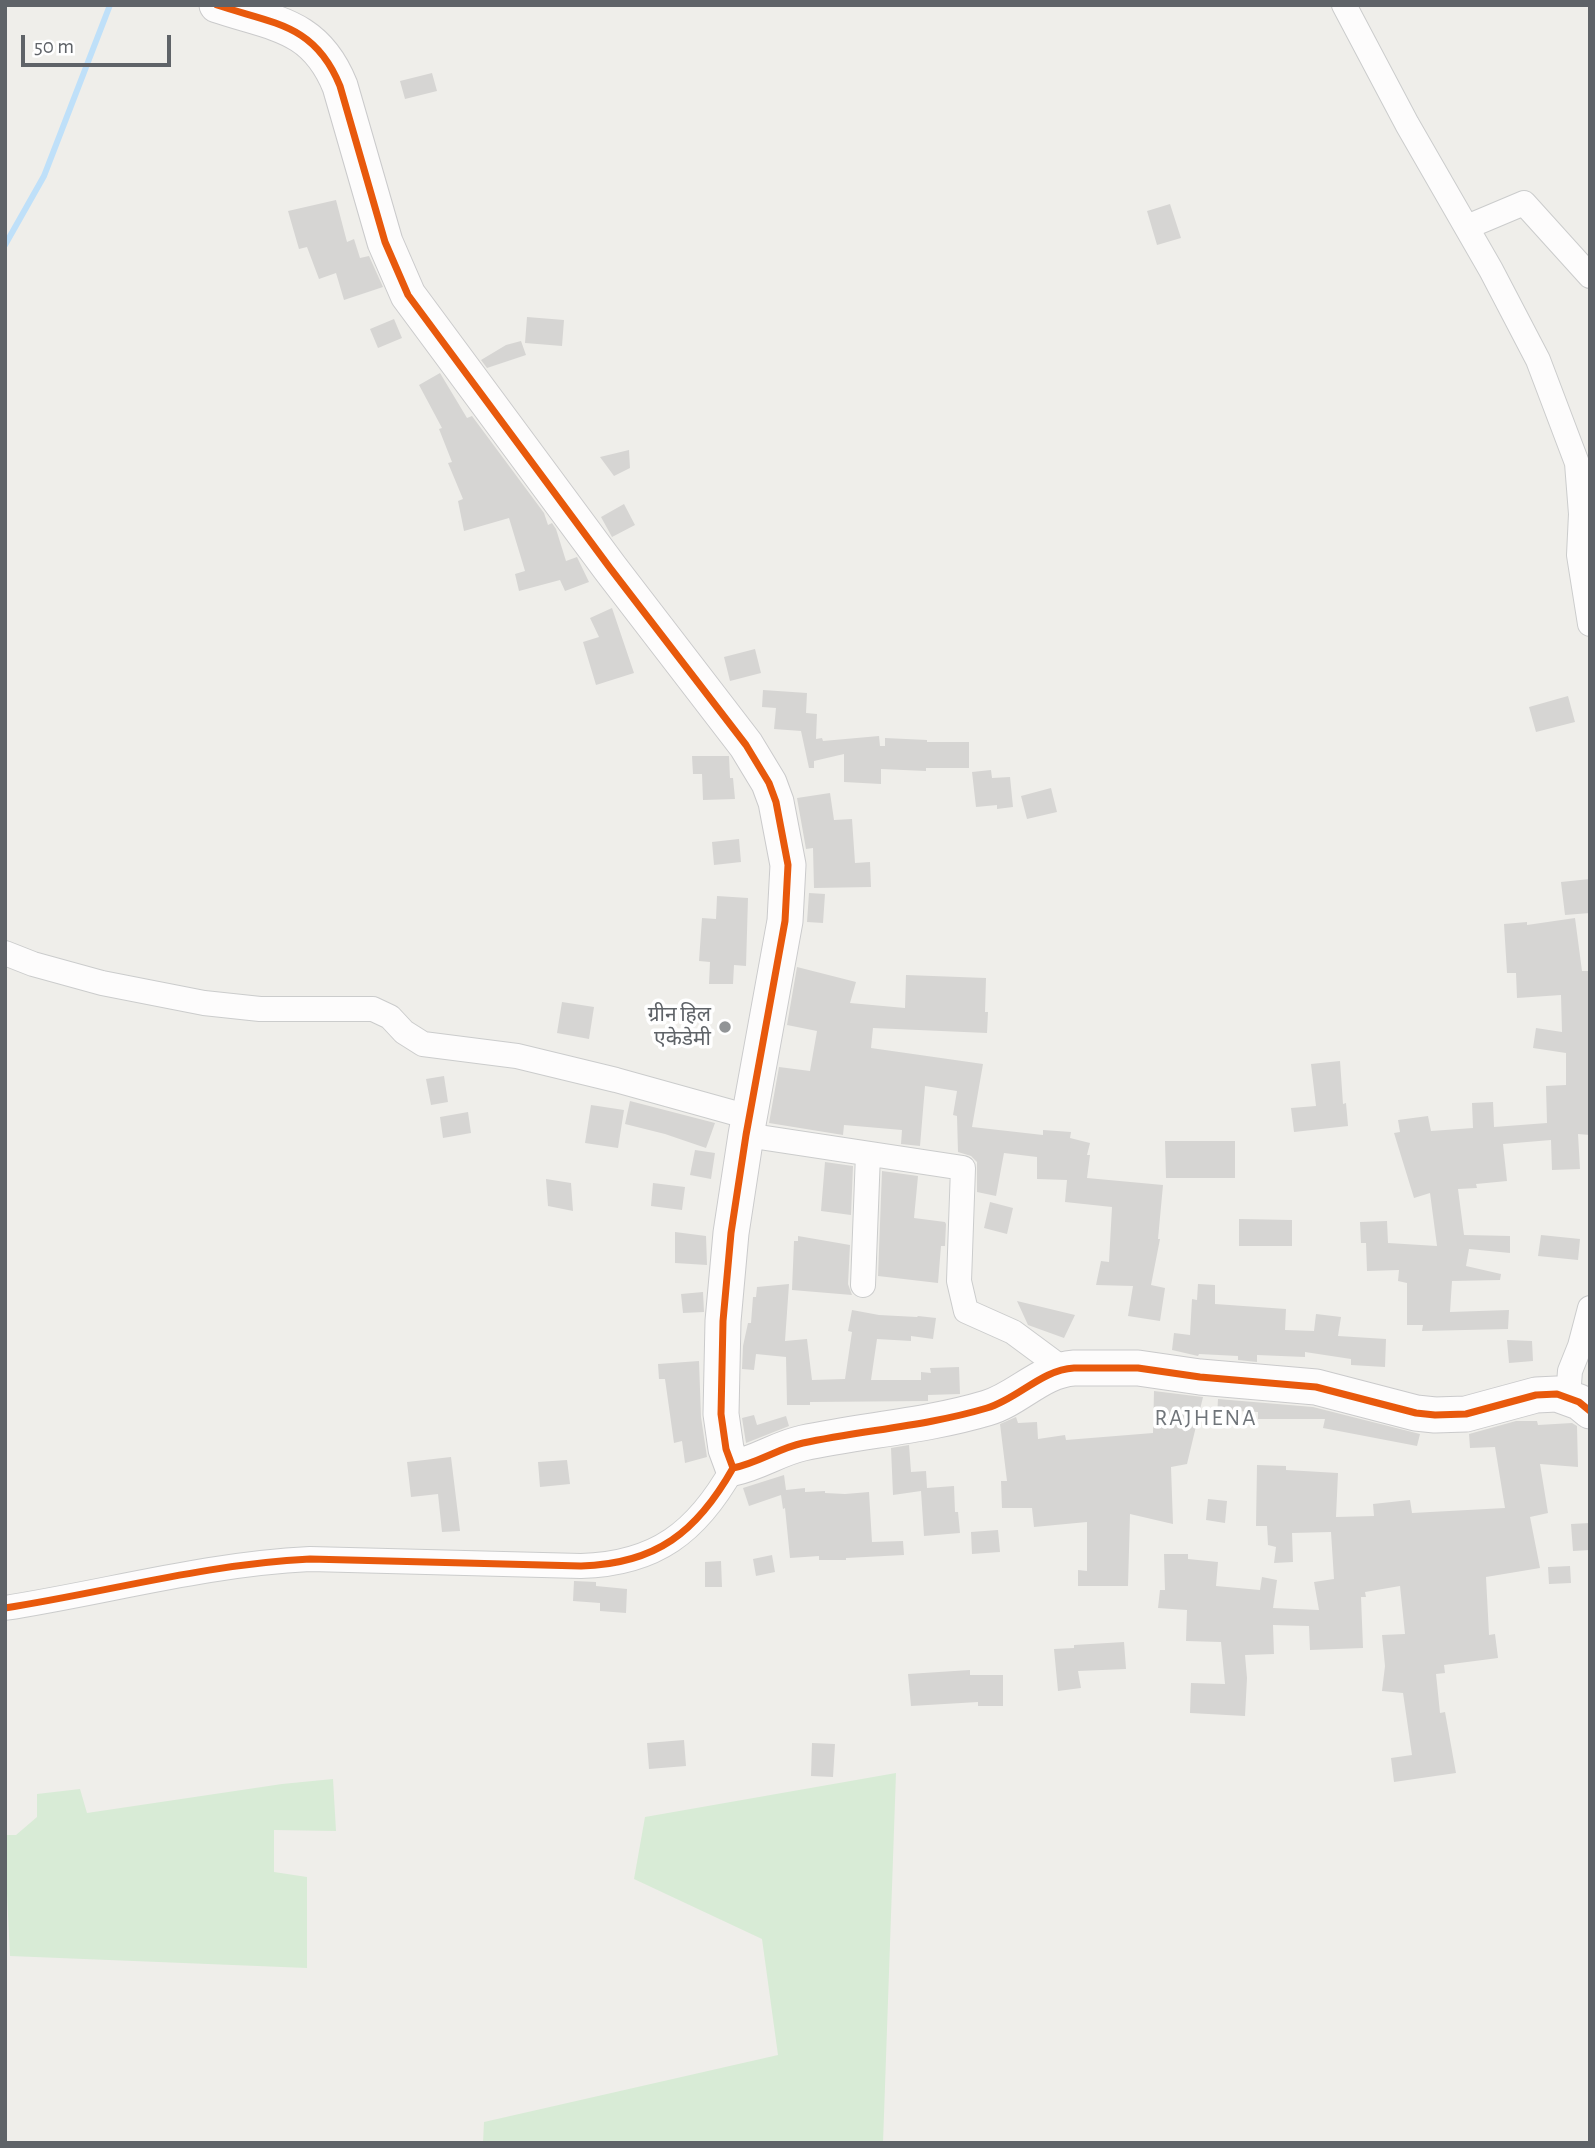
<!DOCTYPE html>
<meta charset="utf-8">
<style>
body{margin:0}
#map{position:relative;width:1595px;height:2148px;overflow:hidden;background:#efeeea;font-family:"Alegreya Sans",sans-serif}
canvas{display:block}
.frame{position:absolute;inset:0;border:7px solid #5f6368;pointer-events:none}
.scale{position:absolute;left:21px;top:35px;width:150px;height:32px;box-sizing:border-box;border:4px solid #5f6368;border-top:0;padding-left:9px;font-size:21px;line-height:24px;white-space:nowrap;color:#5f6368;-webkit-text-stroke:5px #fff;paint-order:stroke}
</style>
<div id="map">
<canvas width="1595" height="2148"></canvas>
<div class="frame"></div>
<div class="scale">50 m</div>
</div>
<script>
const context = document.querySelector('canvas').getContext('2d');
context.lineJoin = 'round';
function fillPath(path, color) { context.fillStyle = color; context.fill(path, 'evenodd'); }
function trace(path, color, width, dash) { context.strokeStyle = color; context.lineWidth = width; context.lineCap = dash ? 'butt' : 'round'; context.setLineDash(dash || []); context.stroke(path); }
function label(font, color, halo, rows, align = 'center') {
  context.font = font + ' "Alegreya Sans","Noto Sans Devanagari",sans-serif'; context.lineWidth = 7; context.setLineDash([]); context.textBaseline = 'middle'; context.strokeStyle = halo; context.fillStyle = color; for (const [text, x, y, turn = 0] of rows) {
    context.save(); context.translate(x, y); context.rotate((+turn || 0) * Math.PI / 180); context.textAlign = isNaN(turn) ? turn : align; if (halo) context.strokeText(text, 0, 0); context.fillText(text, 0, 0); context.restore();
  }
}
const green = new Path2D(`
 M896 1773 883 2143H483L484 2122 778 2055 762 1939 634 1879 645 1817Z
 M333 1779 336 1831 274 1830V1872L307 1877V1968L10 1956 7 1893 5 1892V1835H16L37 1817V1794L80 1789 87 1813 282 1784Z`);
const stream = new Path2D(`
 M5 245 44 176 110 5`);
const building = new Path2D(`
 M432 73 437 91 405 99 400 81Z
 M336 200 347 242 354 239 360 258 369 256 383 287 344 300 336 273 319 279 307 247 299 249 288 211Z
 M1170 204 1181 238 1157 245 1147 211Z
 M527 317 564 320 562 346 525 343Z
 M394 319 402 338 378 348 370 329Z
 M521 341 526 355 487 368 481 360 506 345Z
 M440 373 467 418 472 416 544 513 548 525 552 523 556 529 566 561 577 557 589 582 565 591 560 580 519 591 515 574 525 571 509 518 464 531 458 501 463 499 448 463 452 462 439 429 442 428 419 385Z
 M629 450 630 468 614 476 600 457Z
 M624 504 635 525 612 537 601 517Z
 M612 608 634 673 596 685 583 642 599 637 590 618Z
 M755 649 761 673 730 681 724 657Z
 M763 690 807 693 806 713 817 714 816 739 822 738 823 741 879 736 880 746H885V738L927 740V742H969V768H926V771L881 769V784L844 782V754L814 761V768H809L801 731 774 729 776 708 762 707Z
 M1568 696 1575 722 1536 732 1529 707Z
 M692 756H729L730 778H733L735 799 703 800 702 774H693Z
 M991 770 992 778 1010 777 1013 807 997 809V805L976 807 972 772Z
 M1051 788 1057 812 1027 819 1021 796Z
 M830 793 834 820 852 819 855 863 870 862 871 887 814 888 813 848 806 849 797 798Z
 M739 839 741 862 714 865 712 842Z
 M1590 879V913L1565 915 1561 882Z
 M809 893 825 894 823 923 807 922Z
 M717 896 748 898 746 966 734 965 733 984H709L710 962 699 961 702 918 716 919Z
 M1575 918 1582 971H1590V1135L1578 1134 1580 1169 1552 1170 1551 1140 1503 1144 1507 1181 1476 1184 1477 1188 1458 1189 1464 1235 1510 1236V1253L1469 1249 1466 1266 1501 1274 1500 1280 1452 1281 1450 1312 1509 1310 1508 1329 1422 1331 1423 1325H1407V1283L1398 1281 1399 1270 1367 1271 1366 1243H1361L1360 1222 1387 1221 1388 1243 1437 1246 1430 1193 1414 1198 1394 1133 1400 1132 1398 1120 1428 1116 1431 1131 1473 1128 1472 1103 1493 1102 1494 1127 1547 1123 1546 1086 1566 1085V1053L1533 1048 1536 1028 1562 1032 1561 995 1517 998 1516 973H1507L1504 924 1527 922V925Z
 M797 967 856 982 850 1003 905 1008 906 975 986 978 985 1012H988L987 1033 873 1028 871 1048 983 1064 972 1127 1043 1135V1130L1071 1132 1070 1138 1090 1143 1087 1155H1090L1087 1178 1163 1185 1158 1239H1160L1151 1285 1165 1288 1160 1321 1128 1316 1133 1286 1096 1285 1101 1261 1109 1262 1112 1207 1065 1202 1067 1180 1037 1179V1157L1004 1153 996 1196 977 1192V1162L971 1156 958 1152 957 1116 953 1115 957 1091 925 1086 920 1146 901 1144 902 1130 844 1125 843 1135 769 1123 779 1067 810 1071 817 1031 787 1025Z
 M562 1002 594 1007 589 1039 557 1033Z
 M1340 1061 1343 1104 1346 1103 1348 1126 1294 1132 1291 1108 1316 1106 1311 1064Z
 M444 1076 448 1102 431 1105 426 1079Z
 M630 1101 715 1123 706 1148 665 1134 625 1124Z
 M591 1105 624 1110 618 1148 585 1143Z
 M468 1112 471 1133 443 1138 440 1117Z
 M1165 1141H1235V1178H1166Z
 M695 1150 715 1153 711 1179 690 1175Z
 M825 1162 853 1166 851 1215 821 1211Z
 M882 1171 918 1176 914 1218 945 1222 946 1224 945 1246H941L938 1283 878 1276Z
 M546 1179 571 1183 573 1211 548 1206Z
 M653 1183 685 1187 682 1210 651 1206Z
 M990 1202 1013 1208 1007 1234 984 1228Z
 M1239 1219 1292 1220V1246H1239Z
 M675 1232 706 1236 707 1265 675 1263Z
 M1541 1235 1580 1239 1578 1260 1538 1256Z
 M798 1236 850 1245 848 1284 852 1295 792 1290 794 1241H798Z
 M789 1284 785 1341 807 1339 812 1380 845 1379 852 1332 848 1331 852 1310 879 1315 917 1317 918 1316 936 1318 933 1339 911 1336V1341L877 1339 871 1380H921V1372L931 1373 930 1368 959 1367 960 1394 928 1395V1401L810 1402V1405H787L786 1357 756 1354 754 1370 742 1369 743 1346 748 1323H751L753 1297H756L757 1287Z
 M1198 1284 1215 1285V1304L1286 1309 1285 1330 1314 1331 1316 1314 1341 1317 1338 1336 1386 1339 1385 1367 1351 1365V1359L1305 1352V1357L1257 1355V1362L1238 1360V1356L1199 1354 1198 1356 1172 1350 1174 1333 1190 1335 1192 1299 1197 1300Z
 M703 1292 704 1312 683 1313 681 1294Z
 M1017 1301 1075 1315 1064 1338 1028 1325Z
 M1507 1340 1532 1341 1533 1361 1509 1363Z
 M699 1361 701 1417 707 1457 685 1463 682 1441 674 1443 665 1379H659L658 1364Z
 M1154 1391 1203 1397 1187 1464 1171 1467 1173 1524 1130 1514 1128 1586H1078V1570L1087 1571V1522L1034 1527 1032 1508H1002L1001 1481H1007L1000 1424 1016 1417 1018 1423 1037 1422 1038 1439 1065 1435 1066 1440 1153 1433Z
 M1218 1399 1313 1407 1420 1434 1417 1446 1323 1428 1325 1419H1258V1412L1235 1411V1418L1217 1417Z
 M754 1415 757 1425 786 1416 789 1426 746 1443 742 1418Z
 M1516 1421H1537L1538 1425 1572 1423 1577 1426 1578 1467 1540 1464 1548 1513 1530 1517 1540 1568 1486 1577 1489 1635 1495 1634 1498 1658 1444 1665 1445 1673 1436 1674 1440 1713 1445 1712 1456 1773 1394 1782 1391 1758 1412 1755 1403 1693 1382 1691 1385 1666 1382 1635 1405 1634 1400 1586 1365 1592 1366 1597H1361L1363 1648 1310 1650 1309 1626 1273 1625 1274 1654 1245 1655 1247 1678 1245 1716 1190 1713 1191 1683 1225 1684 1221 1642 1186 1641 1187 1610 1158 1608 1160 1590H1165L1164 1554H1188V1559L1218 1562 1216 1586 1260 1590 1262 1577 1277 1580 1273 1608 1319 1610 1314 1582 1334 1579 1331 1532 1292 1533 1293 1562 1274 1563 1276 1547 1268 1545 1267 1526H1256L1257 1465 1286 1466V1470L1338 1473 1336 1517 1374 1516 1373 1504 1410 1500 1412 1513 1505 1508 1495 1447 1470 1448 1469 1434Z
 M909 1445 911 1472 926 1471 927 1488 954 1486 955 1512H958L960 1533 924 1536 921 1491 893 1495 891 1448Z
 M451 1457 460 1531 442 1532 438 1494 411 1497 407 1462Z
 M567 1460 570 1484 540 1487 538 1462Z
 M784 1475 786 1490 805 1488V1492L825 1491V1493L845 1494 869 1492 872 1542 903 1541 904 1555 846 1558V1560H819V1556L790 1558 785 1508 783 1509 781 1495 749 1506 743 1488Z
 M1208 1499 1227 1501 1225 1523 1206 1520Z
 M1590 1523V1550L1573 1551 1571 1524Z
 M998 1530 1000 1552 972 1554 971 1532Z
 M772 1555 775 1572 756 1576 753 1559Z
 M721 1561 722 1587H705V1562Z
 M1570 1566 1571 1583 1549 1584 1548 1567Z
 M574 1581 596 1582V1586L627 1589 626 1613 600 1611V1603L573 1601Z
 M1124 1642 1126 1669 1078 1671 1081 1688 1058 1691 1054 1649 1074 1648V1645Z
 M970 1670V1675H1003V1706H978V1702L911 1706 908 1674Z
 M684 1740 686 1766 649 1769 647 1743Z
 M812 1743 835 1744 833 1777 811 1776Z`);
const street = new Path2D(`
 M1344 5 1407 124 1491 270 1538 360 1577 463 1581 514 1579 555 1590 624
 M1467 227 1524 203 1590 276
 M5 953 33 964 102 983 204 1003 260 1009H373L390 1017 404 1032 423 1044 517 1056 616 1080 749 1117
 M746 1135 963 1168 959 1281 966 1311 1013 1332 1063 1369
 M863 1285 868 1154
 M1568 1397 1570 1371 1580 1346 1590 1308
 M5 1608C107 1592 206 1564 310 1559L581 1566C656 1564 697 1532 733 1468`);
const secondary = new Path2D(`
 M217 5C274 24 315 24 340 86L385 242 408 295 610 568 746 745 769 783 776 802 788 865 785 921 746 1135 731 1233 723 1321 721 1414 726 1449 733 1468C758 1463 779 1448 803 1443 864 1430 927 1426 987 1408 1018 1399 1041 1370 1074 1368H1138L1200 1377 1316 1387 1416 1413 1435 1415 1466 1414 1536 1395 1557 1394 1579 1402 1590 1411`);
const cycleway = new Path2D(`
 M733 1468C758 1463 779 1448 803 1443 864 1430 927 1426 987 1408 1018 1399 1041 1370 1074 1368H1138L1200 1377 1316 1387 1416 1413 1435 1415 1466 1414 1536 1395 1557 1394 1579 1402 1590 1411
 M5 1608C107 1592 206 1564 310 1559L581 1566C656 1564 697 1532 733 1468L726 1449 721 1414 723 1321 731 1233 746 1135 785 921 788 865 776 802 769 783 746 745 610 568 408 295 385 242 340 86C315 24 274 24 217 5`);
const markers = [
 [725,1027,7,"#919496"]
];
const poiNames = [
 ["ग्रीन हिल",711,1015],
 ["एकेडेमी",711,1039]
];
const neighbourhoodNames = [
 ["RAJHENA",1206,1418]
];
fillPath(green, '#d8ebd6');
trace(stream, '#bfe0f9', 6);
fillPath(building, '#d6d5d3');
trace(street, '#cbcccc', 26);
trace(secondary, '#cacacb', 37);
trace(street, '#fdfcfc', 24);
trace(secondary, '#fdfcfc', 35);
trace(cycleway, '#e8590c', 7);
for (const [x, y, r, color] of markers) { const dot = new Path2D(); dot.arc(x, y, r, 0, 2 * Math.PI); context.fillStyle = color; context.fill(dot); trace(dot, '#fff', 2.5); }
label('21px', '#5f6368', '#fff', poiNames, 'right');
context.letterSpacing = '2px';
label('23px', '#70757a', '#fff', neighbourhoodNames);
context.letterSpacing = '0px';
</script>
